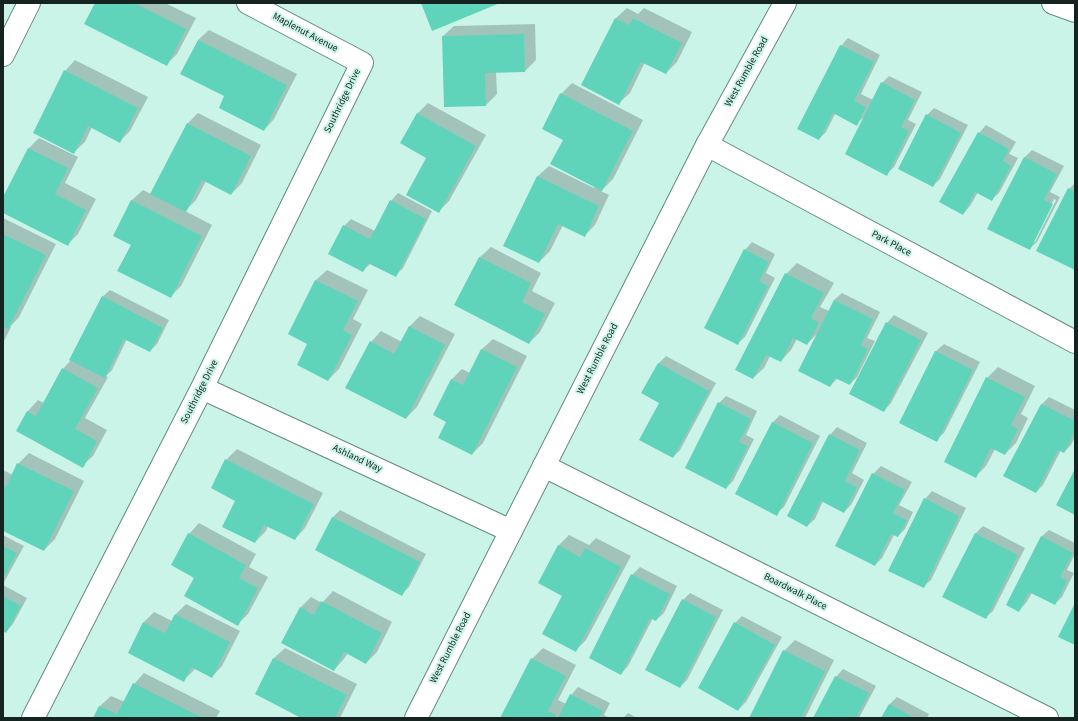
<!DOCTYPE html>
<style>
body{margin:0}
#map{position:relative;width:1078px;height:721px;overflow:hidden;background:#cbf4e9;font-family:"Source Sans 3",sans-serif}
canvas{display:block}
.frame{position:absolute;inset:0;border:4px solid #152420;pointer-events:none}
</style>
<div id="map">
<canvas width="1078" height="721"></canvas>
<div class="frame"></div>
</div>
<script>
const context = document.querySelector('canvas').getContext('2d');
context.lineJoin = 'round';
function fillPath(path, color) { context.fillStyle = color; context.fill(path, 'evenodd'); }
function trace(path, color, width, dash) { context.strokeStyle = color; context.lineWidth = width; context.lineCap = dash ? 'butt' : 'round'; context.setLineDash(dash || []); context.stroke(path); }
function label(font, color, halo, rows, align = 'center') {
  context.font = font + ' "Source Sans 3",sans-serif'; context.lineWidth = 4; context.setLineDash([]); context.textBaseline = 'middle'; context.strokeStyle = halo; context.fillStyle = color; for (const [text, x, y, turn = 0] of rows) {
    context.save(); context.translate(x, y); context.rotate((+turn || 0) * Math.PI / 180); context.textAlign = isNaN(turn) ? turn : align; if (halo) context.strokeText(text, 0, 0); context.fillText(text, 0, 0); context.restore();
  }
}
const shadow = new Path2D(`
 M96 3H165L196 18 177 54 166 65Z
 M627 8 638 14 644 8 692 32 677 62 666 73 645 62 630 93 619 103 582 84 616 18Z
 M535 24 536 60 525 71 496 72 497 94 486 105 443 36 454 26Z
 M209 30 297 74 274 119 264 130 226 96 198 40Z
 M848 38 880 55 861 94 873 100 882 83 889 76 922 92 908 120 916 124 894 167 886 175 864 117 856 124 835 114 826 132 819 139 841 46Z
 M75 60 148 97 130 131 120 141 92 127 85 142 74 152 65 71Z
 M572 83 643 120 613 179 601 191 609 195 595 225 584 236 563 225 550 251 539 262 505 245 538 176 549 166 594 188 595 186 564 139 543 129 561 94Z
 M428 103 486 135 449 201 438 212 428 158 417 114Z
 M934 108 968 125 940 179 933 186 927 115Z
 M198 113 261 145 242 183 231 194 206 181 196 200 185 211 212 225 181 286 170 297 132 244 114 235 132 200 143 190 151 194 187 124Z
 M986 125 1016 142 1009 154 1018 158 999 193 991 200 978 192 970 206 963 214 979 133Z
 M39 138 78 157 65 183 96 199 78 234 68 244 3 212V199L29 148Z
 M1032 150 1064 166 1050 192 1060 197 1037 242 1029 249 1024 158ZM1054 199 1056 200 1035 242H1033Z
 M1075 183V269L1069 189Z
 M398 193 432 211 403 268 395 276 370 264 363 271 344 226 351 219 375 231 391 201Z
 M3 218 56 244 19 317 10 327H11L3 343Z
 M752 242 775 254 766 273 775 278 745 337 737 344 745 250Z
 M491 247 541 273 532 291 555 303 540 332 529 343 455 305 480 257Z
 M797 263 834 283 820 307 829 311 834 300 842 293 880 312 867 338 875 341 857 377 850 384 838 378 830 386 817 334 807 344 797 339 791 350 781 361 770 356 764 368 753 378 786 274Z
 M327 270 368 290 353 319 362 324 339 369 328 380 309 343 290 333 316 280Z
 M110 290 169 320 157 344 150 351 127 339 112 370 106 376 108 377 85 418 107 430 93 456 82 466 17 430 28 411 38 400 44 403 63 369 71 360 102 297Z
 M894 315 928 333 891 403 884 411 887 323Z
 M420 316 455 334 417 407 406 418 371 342 381 331 402 342 409 327Z
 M493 339 527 356 483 443 472 454 447 421 451 380 462 369 470 373 482 349Z
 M944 344 980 362 944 433 936 440 901 422 936 351Z
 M666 356 716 383 680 450 673 457 660 402 643 393 659 363Z
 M998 367 1035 386 1021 414 1028 418 1016 443 1005 454 995 449 986 466 975 477 945 461 987 378Z
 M726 396 757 411 746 435 754 439 733 481 726 488 719 403Z
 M1049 397 1075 410V437L1071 445 1064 452 1061 450 1043 485 1036 492 1004 476 1042 404Z
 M780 415 820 436 784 507 776 514 772 423Z
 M837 427 867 443 852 473 864 480 851 505 844 512 823 501 815 519 807 526 830 435Z
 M237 449 323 493 305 528 295 539 268 526 266 531 255 542 236 500 226 460Z
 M29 453 84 481 55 539 44 550 3 530V470L13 475 18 464Z
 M881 466 912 482 899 505 913 512 905 529 898 536 894 535 882 558 875 565 873 474Z
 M932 491 966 508 931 580 923 587 925 499Z
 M340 510 426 554 409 587 402 594 316 550 333 517Z
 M199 523 256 554 249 567 268 577 248 614 238 624 196 578 189 534Z
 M983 526 1025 548 993 611 985 618 975 534Z
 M1049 530 1075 543V554L1067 570 1074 573 1062 597 1055 604 1032 593 1026 603 1019 610 1041 537Z
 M3 535 24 546 3 584Z
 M569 535 589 545 596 538 631 556 586 640 575 651 558 546Z
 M640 567 677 586 664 613 656 620 653 618 628 666 621 674 632 575Z
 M3 585 27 598 13 624 6 632 3 630Z
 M333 591 392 622 377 652 366 663 348 653 344 659 334 670 300 608 311 597 322 603Z
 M690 593 723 610 687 680 680 687 683 600Z
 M186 604 240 631 222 666 212 677 196 668 184 680 143 623 154 612 172 621 176 614Z
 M742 616 782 637 746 702 738 710 735 623Z
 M795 640 834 660 805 718H750L784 651Z
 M285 648 357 684 340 718H303L256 694 274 658Z
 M543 648 576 665 558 700 566 704 571 695 578 687 610 703 604 715 610 718H501L532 659Z
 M843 669 876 686 859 718H814L836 677Z
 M144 673 220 711 216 718H94L100 706 111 696 125 702 134 684Z
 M897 697 929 714 927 718H882L890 704Z
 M628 713 637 718H623Z`);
const building = new Path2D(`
 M95 3H134L186 29 167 66 84 24Z
 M421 3H500L432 31Z
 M615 18 629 25 633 18 682 43 666 74 641 62 619 105 581 85Z
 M524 34 525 72 485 73 486 106 444 107 442 36Z
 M198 40 287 85 264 131 219 108 224 96 180 74Z
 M840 45 874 62 854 101 866 107 857 126 833 113 819 140 797 129Z
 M64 70 138 108 120 143 88 126 74 154 33 133Z
 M881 82 915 100 901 127 909 131 887 176 845 154Z
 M560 93 633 131 602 191 550 164 563 140 542 129Z
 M417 113 476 146 439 213 406 195 426 158 400 143Z
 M926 114 961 133 933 187 898 169Z
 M187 123 251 156 231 195 202 180 186 212 150 194Z
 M978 132 1009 149 1003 161 1011 166 992 201 975 192 963 215 939 202Z
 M28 148 68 168 55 194 86 210 68 246 3 213V197Z
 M1024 157 1057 174 1044 200 1053 204 1030 250 987 229Z
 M537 176 599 206 585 237 558 224 539 263 503 246Z
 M1068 188 1075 192V270L1036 251Z
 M131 200 202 236 171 298 117 271 131 245 113 236Z
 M390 200 426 219 396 277 368 263 363 272 328 254 343 225 370 239Z
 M3 234 46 255 8 329 3 327Z
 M744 249 769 262 759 281 768 286 738 345 704 328Z
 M479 257 531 283 522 302 545 314 529 344 454 305Z
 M785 273 824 293 811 318 819 323 807 345 793 338 781 362 766 355 753 379 735 370Z
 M315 280 358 301 343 330 352 335 328 381 297 365 307 344 288 334Z
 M102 296 163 328 150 352 124 339 105 378 69 360Z
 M834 300 873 319 861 345 868 349 850 385 835 378 830 387 798 371Z
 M886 322 921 340 884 412 849 394Z
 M409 326 445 345 406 419 345 388 370 341 394 354Z
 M481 349 517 367 472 455 438 438 446 422 433 415 451 379 463 385Z
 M935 351 973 370 937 442 899 423Z
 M658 363 709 391 673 458 639 440 659 403 641 393Z
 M62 368 98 388 75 429 97 441 83 468 16 431 27 411 36 416Z
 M986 377 1025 397 1011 425 1018 429 1005 455 991 448 976 478 944 462Z
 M718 402 751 419 739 442 748 446 726 489 685 468Z
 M1041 404 1075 421V432L1064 453 1058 450 1036 493 1003 476Z
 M772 422 813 443 777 516 735 494Z
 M829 434 860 450 845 481 857 487 844 513 821 501 807 527 787 516Z
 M225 459 314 504 295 540 264 525 255 543 222 527 235 501 211 488Z
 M17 463 74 491 44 551 3 531V485L6 487Z
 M1075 469V515L1056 505Z
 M872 473 905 490 893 513 907 520 898 537 891 534 875 566 835 546Z
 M924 498 959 516 924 588 888 571Z
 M332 517 420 562 402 596 315 550Z
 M188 533 246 565 239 578 258 588 238 626 184 596 194 578 171 565Z
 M975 533 1018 555 986 619 942 597Z
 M1041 536 1073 553 1060 577 1067 581 1055 605 1029 592 1019 612 1006 605Z
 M558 545 580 557 585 548 621 567 576 652 542 634 562 596 538 583Z
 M3 546 17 553 3 579Z
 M631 574 670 594 656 621 650 618 621 675 589 658Z
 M3 596 21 606 6 633 3 631Z
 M682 599 716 617 680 688 645 670Z
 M321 601 382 633 366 664 344 652 334 671 281 643 300 607 314 615Z
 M1075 603V645L1058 637Z
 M175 614 230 642 212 678 191 667 184 682 128 653 143 622 165 633Z
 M734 622 775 645 738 711 698 688Z
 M783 650 825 671 801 718H749Z
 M273 658 347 695 335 718H301L255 694Z
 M531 658 566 676 548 711 556 715 555 718H500Z
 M835 676 869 693 856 718H813Z
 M133 683 203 718H93L99 706 117 714Z
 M570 694 603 711 599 718H558Z
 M889 704 915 718H881Z`);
const street = new Path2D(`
 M1053 3 1075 11
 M3 55 29 3
 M707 145 1075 342
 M202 388 511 531
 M544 466 1047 718
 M33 718 202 388 362 63 248 3`);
const secondary = new Path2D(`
 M416 718 707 145 785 3`);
const streetNames = [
 ["Maplenut Avenue",305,33,28],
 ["West Rumble Road",747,72,-61],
 ["Southridge Drive",343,101,-64],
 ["Park Place",891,244,28],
 ["West Rumble Road",598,359,-63],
 ["Southridge Drive",200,392,-63],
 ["Ashland Way",357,459,25],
 ["Boardwalk Place",795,592,27],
 ["West Rumble Road",451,648,-63]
];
fillPath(shadow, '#0003');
fillPath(building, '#5fd4bb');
trace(street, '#658b81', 24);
trace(secondary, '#658b81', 24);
trace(street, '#fff', 22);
trace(secondary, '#fff', 22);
label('10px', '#152420', '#cbf4e9', streetNames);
</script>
